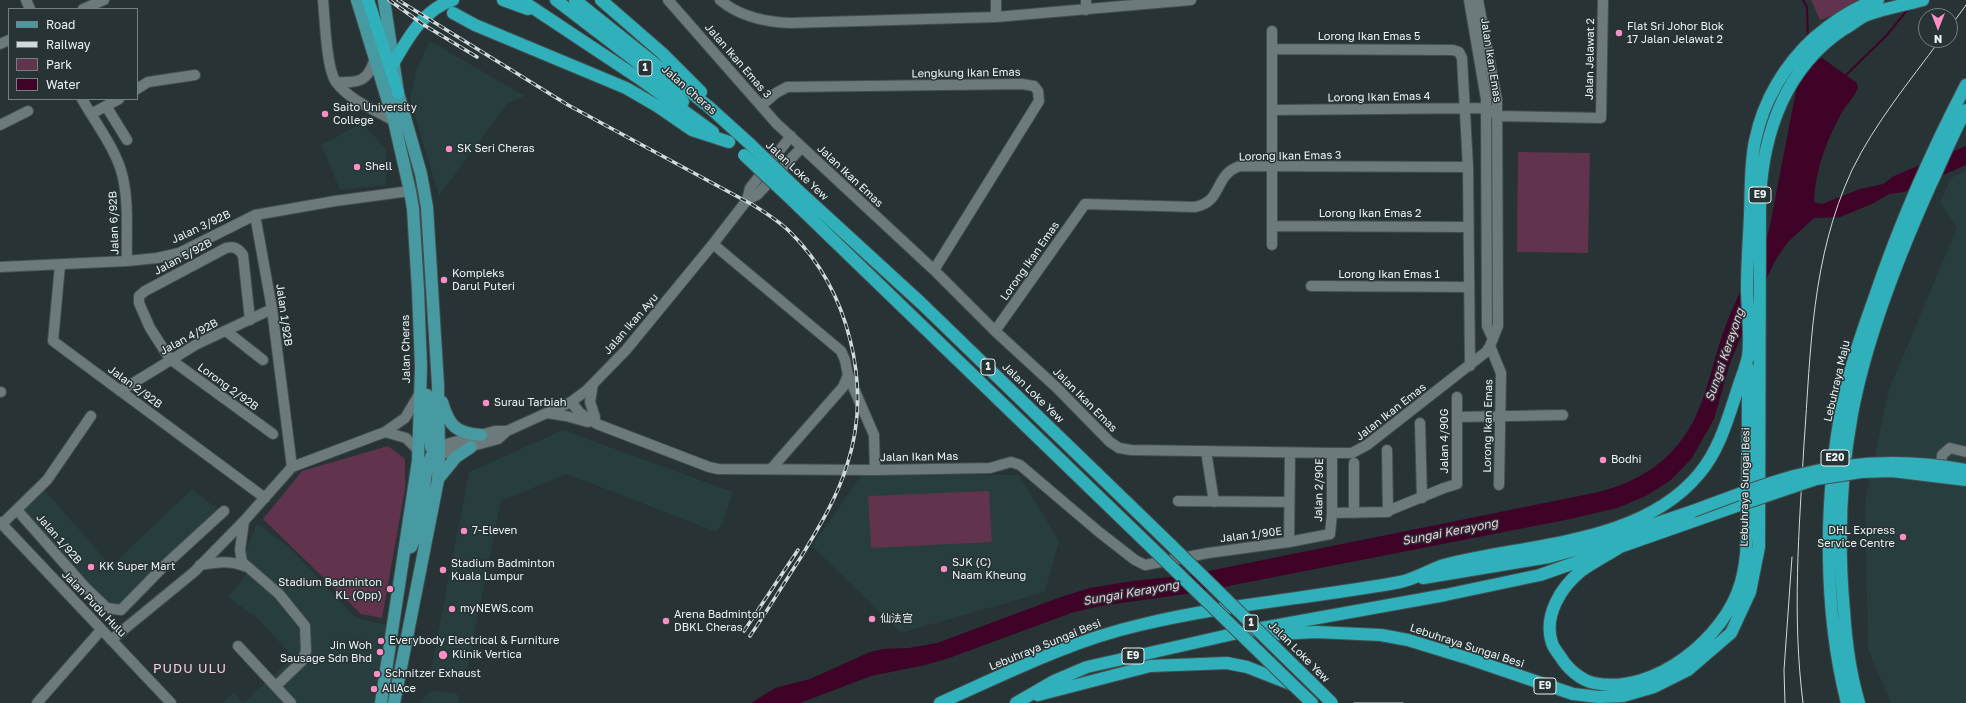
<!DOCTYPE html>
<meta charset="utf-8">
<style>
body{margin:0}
#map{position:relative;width:1966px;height:703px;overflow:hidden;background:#273334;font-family:"Golos Text",sans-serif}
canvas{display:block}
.legend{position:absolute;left:8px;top:8px;width:130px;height:92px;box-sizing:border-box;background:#273334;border:1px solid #758081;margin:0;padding:5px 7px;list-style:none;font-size:12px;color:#ebf3f4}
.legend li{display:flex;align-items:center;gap:8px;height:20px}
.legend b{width:20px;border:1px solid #758081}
.north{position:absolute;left:1918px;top:8px;width:40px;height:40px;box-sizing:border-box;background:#273334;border:1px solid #758081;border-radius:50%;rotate:180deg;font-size:11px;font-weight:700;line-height:16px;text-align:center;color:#ebf3f4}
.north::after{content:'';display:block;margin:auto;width:14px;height:18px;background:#fa8fc6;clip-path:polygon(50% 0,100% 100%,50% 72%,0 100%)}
</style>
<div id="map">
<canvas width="1966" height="703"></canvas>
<ul class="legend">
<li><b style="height:5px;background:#479aa1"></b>Road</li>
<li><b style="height:5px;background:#d1dadb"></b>Railway</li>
<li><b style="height:11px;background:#62334c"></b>Park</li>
<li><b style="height:11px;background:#3f0328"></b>Water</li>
</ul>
<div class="north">N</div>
</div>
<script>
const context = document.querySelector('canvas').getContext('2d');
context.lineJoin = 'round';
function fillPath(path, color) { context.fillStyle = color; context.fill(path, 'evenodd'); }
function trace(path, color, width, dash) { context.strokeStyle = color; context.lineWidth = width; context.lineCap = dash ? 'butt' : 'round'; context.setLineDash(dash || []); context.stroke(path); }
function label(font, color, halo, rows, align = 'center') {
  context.font = font + ' "Golos Text","Noto Sans SC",sans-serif'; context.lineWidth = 3; context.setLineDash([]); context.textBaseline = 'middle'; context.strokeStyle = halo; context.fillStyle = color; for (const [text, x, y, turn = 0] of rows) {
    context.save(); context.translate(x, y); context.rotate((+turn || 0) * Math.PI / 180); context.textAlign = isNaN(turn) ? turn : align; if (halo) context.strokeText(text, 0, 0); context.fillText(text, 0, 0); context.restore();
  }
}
const built = new Path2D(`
 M430 41 525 96 508 103 439 196 410 99 416 70Z
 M362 123 386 149V185L340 190 321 145Z
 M1966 171V703H1891L1868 649 1865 502 1889 389 1957 228 1940 202 1951 178Z
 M563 430 733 492 722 525 716 532 567 474 501 501 465 680 430 675 469 472Z
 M862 474 1019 475 1059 541 1045 592 901 633 812 546Z
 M43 488 111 566 192 489 220 511 120 607 108 606 21 511Z
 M257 523 290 548 354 616 360 619 389 625 376 703H223L234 692 243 703 293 657 259 620 228 597 251 568 243 558Z
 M437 691 455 693 458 695 459 703H421L423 698 430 692Z`);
const green = new Path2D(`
 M1811 0H1872L1820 20Z
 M1518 152 1590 153 1588 253 1517 252Z
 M388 446 405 459V489L382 618 361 614 263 519 302 471Z
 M989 491 992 542 871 548 868 496Z`);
const water = new Path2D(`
 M1822 58 1857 83 1858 88C1854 98 1846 105 1841 114 1826 142 1815 170 1814 202L1822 204 1860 189 1883 184 1894 176 1966 146V165L1904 192 1889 194 1872 204 1840 217 1814 218 1788 242 1776 259 1754 305 1730 363 1714 419 1692 458 1671 480 1646 496 1617 508 1570 519 1193 593 1100 606 1074 612 949 658 925 665 871 676 800 703H751L775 688 810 679 870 652 884 649 909 648 937 643 1061 597 1090 588 1133 581 1189 575 1599 492C1640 481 1672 461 1693 422 1707 395 1713 362 1723 333 1735 300 1751 269 1767 237L1770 226 1798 80 1818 59Z`);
const stream = new Path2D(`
 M1803 0 1807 7 1808 38
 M1845 76 1887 35 1908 9`);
const highwayTunnel = new Path2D(`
 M438 0 453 13`);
const minor = new Path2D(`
 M26 0 30 9
 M323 0C325 19 326 68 336 82 349 100 375 110 394 121
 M668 0 776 123 934 270 995 331 1057 388 1110 442 1119 448 1131 450 1332 453H1352L1367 445 1486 352 1490 346 1498 326 1497 100 1478 0
 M720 0C740 17 765 22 790 23L996 17 1191 0
 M1086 0V10
 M1469 0 1486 99 1487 326 1493 339
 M83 9 104 0
 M996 17V0
 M1272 31V245
 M0 44 9 40
 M1272 49 1453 50 1459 52 1462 58 1468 167 1470 366
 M336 82C359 83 368 82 375 58
 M137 89 148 82 195 75
 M82 99C96 124 117 150 123 178 129 205 126 234 127 261
 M106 106 127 140
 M761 106 776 93 787 87 1022 84 1034 86 1038 91 1039 101 934 270
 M1272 110 1487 108 1498 116 1601 118 1603 0
 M91 114 119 99
 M0 125 28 111
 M747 200 757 195 802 147
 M255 215 272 309 292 467
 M1273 226 1468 227
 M713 244 841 351 845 360 848 375 874 435 875 470
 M60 265 53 341 265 498
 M0 267 127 261 157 258 179 253 255 215 335 201 410 191
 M1311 286 1468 287
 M250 320 243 255C238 248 234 246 226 248L145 291 139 296V303L150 328 170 359 273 434
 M226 331 263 360
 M995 331 1085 204 1195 207C1224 201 1213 175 1240 166L1468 167
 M1490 346 1501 373 1499 485
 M593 384 590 402 595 417
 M120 391 197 344 272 309
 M0 392H1
 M571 402 580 413 597 424 709 467 718 469 875 470 990 468 1011 462 1020 465 1099 532 1135 560 1145 565 1208 553 1289 542 1330 534 1332 513V453
 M547 413 566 416 588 422
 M1457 417 1563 415
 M1420 423 1422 498
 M385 432 406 438 418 450
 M439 446 495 431H507
 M1387 450 1388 512
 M1206 451 1214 502
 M439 455 498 439 507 431 571 402 587 390 626 350 713 244 747 200 750 188 791 136
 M771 469 843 387 848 375
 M1944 472 1941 466 1942 455 1950 448 1966 452
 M1178 501 1289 502
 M17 510 85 587 107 608 121 610 165 565 224 511
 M1332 513 1385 512 1444 488 1457 484V397
 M1354 513V463
 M244 521 240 550 242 562 279 594 305 626 306 651 302 661 276 686
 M0 522 171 703
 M2 524 47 480 91 416
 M1289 542 1290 453
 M200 565C218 562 230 560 247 567
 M111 640 194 572 244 521 292 467 385 432 405 418 420 393
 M238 646 291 703
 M37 703 101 630`);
const major = new Path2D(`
 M357 0 394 121 410 191 413 209 418 290 421 367 418 461 381 703
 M384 0 398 93 421 174 427 207 438 385 439 455 438 480 394 703
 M427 395 431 447 439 455
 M442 402C449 426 456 433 481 435
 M438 479 456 457 471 447
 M411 547C417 536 420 520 422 508 426 487 422 462 439 446`);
const highway = new Path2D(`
 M368 0 398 93
 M503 0 528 9
 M521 0 640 79 713 132
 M556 0 637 62 683 102
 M575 0 709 107 751 145
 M601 0 662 53 701 92
 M453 13 475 25 626 88 657 106 692 130 729 142
 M394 62C408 38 424 9 453 0
 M802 194 921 303 1170 544
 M794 202 1152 548
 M1617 549C1605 556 1592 563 1581 571 1561 587 1543 616 1552 643 1553 647 1557 652 1560 656 1567 668 1580 680 1594 683 1654 696 1726 637 1741 582 1749 554 1747 523 1747 494 1748 452 1748 410 1748 368
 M1423 578 1549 557 1589 546 1693 511
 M1262 628 1445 595 1540 575 1745 503
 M1038 695 1150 666 1227 663 1247 667 1293 685 1312 703
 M940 703C1005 674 1070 641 1140 625 1226 604 1314 598 1400 582 1415 579 1429 570 1444 565 1527 543 1640 545 1699 474 1720 449 1728 418 1738 388 1741 378 1746 367 1748 356 1751 336 1747 309 1747 289 1747 264 1749 239 1750 215 1751 190 1750 164 1755 141 1763 101 1785 64 1815 37 1833 22 1855 6 1878 0
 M1016 703 1054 681 1087 667 1251 630 1279 634 1316 632 1381 635 1408 640 1470 659 1573 694 1599 697 1623 696 1654 687 1688 670 1731 633 1750 592 1759 547 1760 199C1763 132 1786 67 1844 29 1852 25 1859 18 1867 15 1885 8 1905 5 1923 0
 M1847 703C1823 609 1824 496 1843 401 1850 366 1862 332 1874 299 1899 225 1930 154 1966 85
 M1859 703C1850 673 1846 642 1844 611 1838 546 1840 479 1852 414 1866 339 1899 255 1930 186 1942 161 1952 135 1966 110`);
const tram = new Path2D(`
 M1950 27 1966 5
 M1354 703H1403
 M1785 703 1784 670 1792 557
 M1803 703C1792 616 1799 531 1804 444 1811 349 1811 259 1852 170 1875 123 1909 82 1940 40`);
const rail = new Path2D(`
 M389 0 424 25 477 57
 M398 0 568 105 753 205C766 213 779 221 790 232 849 290 873 386 847 465 837 498 819 527 801 557 784 583 768 610 750 636
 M744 631 798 550`);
const highwayBridge = new Path2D(`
 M751 145 802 194
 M744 155 794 202
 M1745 503 1816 479 1861 472 1892 471 1966 480
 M1693 511C1726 499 1760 485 1794 476 1850 461 1909 459 1966 470
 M1170 544 1332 703
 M1152 548 1293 685`);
const markers = [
 [1619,33,4,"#fa8fc6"],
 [325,114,4,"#fa8fc6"],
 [449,149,4,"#fa8fc6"],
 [357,167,4,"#fa8fc6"],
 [444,280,4,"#fa8fc6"],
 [486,403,4,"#fa8fc6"],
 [1603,460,4,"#fa8fc6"],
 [464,531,4,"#fa8fc6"],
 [1903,537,4,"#fa8fc6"],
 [91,567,4,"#fa8fc6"],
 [944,569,4,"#fa8fc6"],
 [443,570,4,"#fa8fc6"],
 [390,589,4,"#fa8fc6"],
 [452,609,4,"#fa8fc6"],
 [872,619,4,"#fa8fc6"],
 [666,621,4,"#fa8fc6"],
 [381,641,4,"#fa8fc6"],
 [380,652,4,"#fa8fc6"],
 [443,655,5,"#fa8fc6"],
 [377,674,4,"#fa8fc6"],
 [374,689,4,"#fa8fc6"]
];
const shields = [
 [645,68,14],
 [1760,195,22],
 [988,367,14],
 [1835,458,28],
 [1251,623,14],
 [1133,656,22],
 [1545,686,22]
];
const shieldNames = [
 ["1",645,68],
 ["E9",1760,195],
 ["1",988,367],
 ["E20",1835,458],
 ["1",1251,623],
 ["E9",1133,656],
 ["E9",1545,686]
];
const poiNames = [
 ["Flat Sri Johor Blok",1627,27],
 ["17 Jalan Jelawat 2",1627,40],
 ["Saito University",333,108],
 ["College",333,121],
 ["SK Seri Cheras",457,149],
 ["Shell",365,167],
 ["Kompleks",452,274],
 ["Darul Puteri",452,287],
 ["Surau Tarbiah",494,403],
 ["Bodhi",1611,460],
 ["7-Eleven",472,531],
 ["DHL Express",1895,531,"right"],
 ["Service Centre",1895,544,"right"],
 ["SJK (C)",952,563],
 ["Naam Kheung",952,576],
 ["Stadium Badminton",451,564],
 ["Kuala Lumpur",451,577],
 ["KK Super Mart",99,567],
 ["Stadium Badminton",382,583,"right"],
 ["KL (Opp)",382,596,"right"],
 ["myNEWS.com",460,609],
 ["Arena Badminton",674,615],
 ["DBKL Cheras",674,628],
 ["仙法宫",880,619],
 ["Everybody Electrical & Furniture",389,641],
 ["Jin Woh",372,646,"right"],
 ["Sausage Sdn Bhd",372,659,"right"],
 ["Klinik Vertica",452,655],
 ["Schnitzer Exhaust",385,674],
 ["AllAce",382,689]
];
const streetNames = [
 ["Lorong Ikan Emas 5",1369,37],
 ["Jalan Jelawat 2",1590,59,-89],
 ["Jalan Ikan Emas",1491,60,81],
 ["Jalan Ikan Emas 3",738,61,49],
 ["Lengkung Ikan Emas",966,73,-1],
 ["Jalan Cheras",689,90,41],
 ["Lorong Ikan Emas 4",1379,97,-1],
 ["Lorong Ikan Emas 3",1290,156,-1],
 ["Jalan Loke Yew",797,171,43],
 ["Jalan Ikan Emas",850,176,43],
 ["Lorong Ikan Emas 2",1370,214],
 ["Jalan 6/92B",114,223,-92],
 ["Jalan 3/92B",201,227,-25],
 ["Jalan 5/92B",183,257,-28],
 ["Lorong Ikan Emas",1030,261,-55],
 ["Lorong Ikan Emas 1",1389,275],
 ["Jalan 1/92B",284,315,82],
 ["Jalan Ikan Ayu",631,324,-49],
 ["Jalan 4/92B",189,337,-28],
 ["Jalan Cheras",406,349,-91],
 ["Lebuhraya Maju",1837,381,-77],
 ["Jalan 2/92B",135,387,36],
 ["Lorong 2/92B",228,387,36],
 ["Jalan Loke Yew",1033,393,44],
 ["Jalan Ikan Emas",1085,400,45],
 ["Jalan Ikan Emas",1391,412,-38],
 ["Lorong Ikan Emas",1488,426,-89],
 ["Jalan 4/90G",1445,441,-90],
 ["Jalan Ikan Mas",919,457,-1],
 ["Lebuhraya Sungai Besi",1745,487,-89],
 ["Jalan 2/90E",1319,490,-89],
 ["Jalan 1/90E",1251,535,-7],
 ["Jalan 1/92B",59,539,49],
 ["Jalan Pudu Hulu",94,604,46],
 ["Lebuhraya Sungai Besi",1045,645,-22],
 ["Lebuhraya Sungai Besi",1467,646,18],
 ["Jalan Loke Yew",1299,652,45]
];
const waterNames = [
 ["Sungai Kerayong",1725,355,-71],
 ["Sungai Kerayong",1450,532,-11],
 ["Sungai Kerayong",1131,593,-10]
];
const quarterNames = [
 ["PUDU ULU",190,669]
];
fillPath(built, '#283d3e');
fillPath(green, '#62334c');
fillPath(water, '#3f0328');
trace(stream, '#3f0328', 2);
trace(highwayTunnel, '#445051', 12, [12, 6]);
trace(minor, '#444e4f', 12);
trace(major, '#444e4f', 14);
trace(highway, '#444e4f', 14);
trace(minor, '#6c7a7b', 10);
trace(major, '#479aa1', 12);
trace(highway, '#2fb0ba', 12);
trace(tram, '#d1dadb', 1);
trace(rail, '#d1dadb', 3.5);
trace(rail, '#273334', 2, [6]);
trace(highwayBridge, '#444e4f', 14, []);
trace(highwayBridge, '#2fb0ba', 12);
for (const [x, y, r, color] of markers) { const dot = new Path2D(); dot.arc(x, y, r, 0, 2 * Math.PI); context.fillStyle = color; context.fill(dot); trace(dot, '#273334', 1.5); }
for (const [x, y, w] of shields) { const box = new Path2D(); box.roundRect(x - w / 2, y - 8, w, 16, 3); context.fillStyle = '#273334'; context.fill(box); trace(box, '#ebf3f4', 1); }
label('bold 10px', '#ebf3f4', null, shieldNames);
label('11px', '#ebf3f4', '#273334', poiNames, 'left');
label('11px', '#ebf3f4', '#273334', streetNames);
label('italic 12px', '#f8c8de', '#273334', waterNames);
context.letterSpacing = '1px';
label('13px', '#fbcbe1', '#273334', quarterNames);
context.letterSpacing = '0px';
</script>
